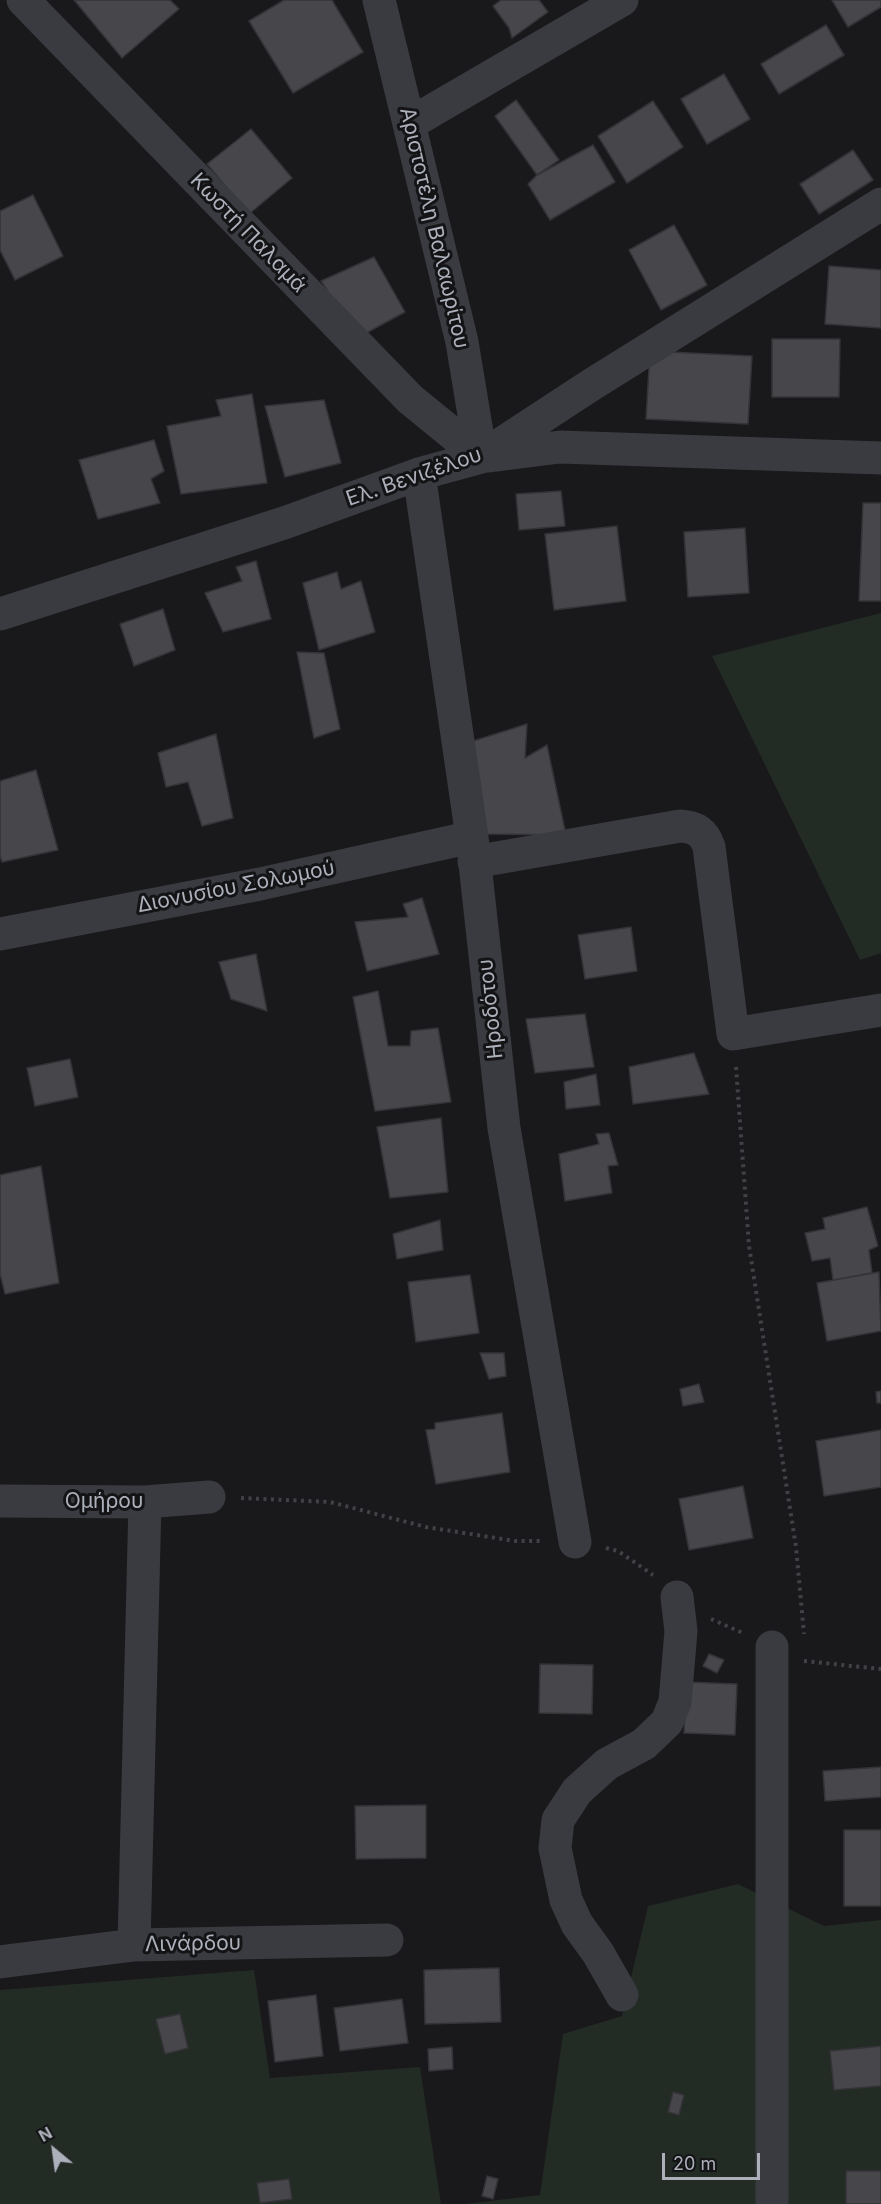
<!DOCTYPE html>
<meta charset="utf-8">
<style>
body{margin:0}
#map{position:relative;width:881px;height:2204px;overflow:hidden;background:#19191b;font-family:Inter,sans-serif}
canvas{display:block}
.north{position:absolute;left:24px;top:2120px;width:60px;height:60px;-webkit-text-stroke:4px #141416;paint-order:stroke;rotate:331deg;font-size:16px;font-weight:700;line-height:24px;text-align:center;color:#acb0ba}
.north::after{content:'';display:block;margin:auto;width:21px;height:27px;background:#acb0ba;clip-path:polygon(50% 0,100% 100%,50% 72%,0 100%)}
.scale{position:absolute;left:662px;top:2153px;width:98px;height:27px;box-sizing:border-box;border:3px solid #acb0ba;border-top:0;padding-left:8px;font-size:18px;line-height:21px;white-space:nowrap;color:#acb0ba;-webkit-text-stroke:4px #141416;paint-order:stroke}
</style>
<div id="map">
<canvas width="881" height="2204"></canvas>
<div class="north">N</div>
<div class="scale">20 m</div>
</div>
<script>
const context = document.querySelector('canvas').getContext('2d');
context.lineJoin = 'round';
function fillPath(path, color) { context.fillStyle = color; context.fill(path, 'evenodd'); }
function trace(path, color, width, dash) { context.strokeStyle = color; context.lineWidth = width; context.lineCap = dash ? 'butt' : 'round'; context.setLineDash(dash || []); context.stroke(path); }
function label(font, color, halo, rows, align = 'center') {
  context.font = font + ' Inter,sans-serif'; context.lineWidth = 6; context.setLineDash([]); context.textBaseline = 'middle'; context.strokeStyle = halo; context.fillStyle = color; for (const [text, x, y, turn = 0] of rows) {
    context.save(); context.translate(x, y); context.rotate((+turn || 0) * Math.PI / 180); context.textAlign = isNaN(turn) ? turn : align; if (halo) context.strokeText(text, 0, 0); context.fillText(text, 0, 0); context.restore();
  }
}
const green = new Path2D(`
 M881 613V953L860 960 712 656Z
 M738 1884 824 1926 881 1920V2204H465L540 2195 563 2034 622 2016 648 1906Z
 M254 1970 270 2078 420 2067 441 2204H0V1990Z`);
const building = new Path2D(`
 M74 0H170L179 9 122 58Z
 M284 0H332L363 52 293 93 249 21Z
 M501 0H539L548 12 512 38 509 28 493 6Z
 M832 0H881V7L848 27Z
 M826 25 844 55 779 94 761 64Z
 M724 74 750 119 707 144 681 99Z
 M516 100 559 160 537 175 495 116Z
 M653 101 683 147 627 183 598 136Z
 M251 129 292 178 249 214 207 164Z
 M593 145 615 182 550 220 528 184 537 175Z
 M853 150 873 180 819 214 800 184Z
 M33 195 63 256 15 280 0 250V211Z
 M674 225 707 285 661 310 629 250Z
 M374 257 405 312 357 338 321 281Z
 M829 266 881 270V328L825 324Z
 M772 339H840L839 397H772Z
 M650 351 752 356 748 424 646 419Z
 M252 394 267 483 181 494 167 426 221 416 216 400Z
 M324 400 341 463 285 477 265 406Z
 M154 440 164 471 151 479 160 503 98 519 79 460Z
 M561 491 565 526 519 530 516 494Z
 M863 503H881V601H859Z
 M617 526 626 601 554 610 545 534Z
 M745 528 749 593 688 597 684 532Z
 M256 561 271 619 223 632 205 593 242 581 236 567Z
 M337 572 341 589 361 581 375 632 319 650 303 583Z
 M163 609 175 650 134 666 120 624Z
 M297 652 324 653 340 729 314 738Z
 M527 724 525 758 547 745 566 835 484 834 467 743Z
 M216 734 233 818 202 826 188 782 166 787 158 753Z
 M36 770 58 850 2 862 0 856V781Z
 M422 898 439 954 367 971 355 922 408 917 403 904Z
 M631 927 637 971 585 979 578 935Z
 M256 954 267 1011 231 999 219 962Z
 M378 991 388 1046H410L411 1031 438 1028 451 1102 375 1111 353 997Z
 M585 1014 594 1067 535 1073 526 1019Z
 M694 1053 709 1094 633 1104 629 1067Z
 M70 1059 78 1097 35 1106 27 1068Z
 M596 1074 600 1105 566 1109 564 1082Z
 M441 1118 448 1192 390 1198 377 1127Z
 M609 1133 618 1165 608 1166 612 1193 565 1201 559 1154 599 1144 596 1134Z
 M41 1166 59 1283 5 1294 0 1274V1175Z
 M867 1207 878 1246 869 1250 872 1273 833 1280 830 1258 812 1261 805 1233 825 1229 823 1218Z
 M440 1220 443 1250 397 1259 393 1234Z
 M879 1272 881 1331 827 1341 817 1283Z
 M470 1275 479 1333 416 1342 408 1282Z
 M480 1353H504L506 1376 489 1379Z
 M699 1384 704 1402 683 1406 680 1389Z
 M881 1391V1403H877L876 1392Z
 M502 1413 510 1472 436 1484 426 1430 435 1429V1423Z
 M881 1430V1487L824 1496 816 1441Z
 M743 1486 753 1538 689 1550 679 1499Z
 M709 1654 724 1660 717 1673 703 1666Z
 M540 1664 593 1665 592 1714 539 1713Z
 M686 1682 737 1684 735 1735 684 1733Z
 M881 1767V1797L825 1801 823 1771Z
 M426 1805V1858L356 1859 355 1806Z
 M844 1830H881V1906H844Z
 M499 1968 501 2022 425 2024 424 1970Z
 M316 1995 323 2056 275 2062 268 2001Z
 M402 1999 408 2043 340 2051 334 2008Z
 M180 2014 188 2048 165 2054 156 2019Z
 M881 2046V2086L834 2090 830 2051Z
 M452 2047 453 2069 429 2071 428 2049Z
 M673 2092 684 2095 679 2115 668 2112Z
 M846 2171H881V2204H846Z
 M487 2176 498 2179 493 2199 482 2196Z
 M289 2179 292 2199 260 2203 257 2183Z`);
const path = new Path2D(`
 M736 1067 749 1246 796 1547 804 1634
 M241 1498 330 1502 426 1527 515 1541H542
 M606 1548 618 1551 653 1575
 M711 1619 743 1633
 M804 1661 881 1669`);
const minor = new Path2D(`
 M23 0 410 399 481 457
 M379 0 462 342 481 457
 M409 124 622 0
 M489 456 560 447 881 458
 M419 474 472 837 504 1128 575 1542
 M0 614 284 523 419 474 481 457 591 385 881 204
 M474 862 680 826C696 827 704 832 709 847L733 1034 881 1010
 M0 934 260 884 472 837
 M0 1501 145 1502 209 1497
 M134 1945 145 1502
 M0 1962 134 1945 387 1940
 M622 1995 598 1953 577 1924 566 1900 555 1848 558 1820 577 1791 607 1764 644 1744 667 1722 675 1702 681 1631 677 1597
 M772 2204V1647`);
const streetNames = [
 ["Αριστοτέλη Βαλαωρίτου",434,228,77],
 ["Κωστή Παλαμά",248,233,46],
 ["Ελ. Βενιζέλου",414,477,-19],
 ["Διονυσίου Σολωμού",236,887,-11],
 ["Ηροδότου",491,1009,-96],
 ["Ομήρου",104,1502],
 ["Λινάρδου",193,1944,-1]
];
fillPath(green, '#232b25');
fillPath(building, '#46464b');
trace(building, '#343337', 1.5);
trace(path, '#404247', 4, [3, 4.5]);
trace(minor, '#3a3b40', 33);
label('21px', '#acb0ba', '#141416', streetNames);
</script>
